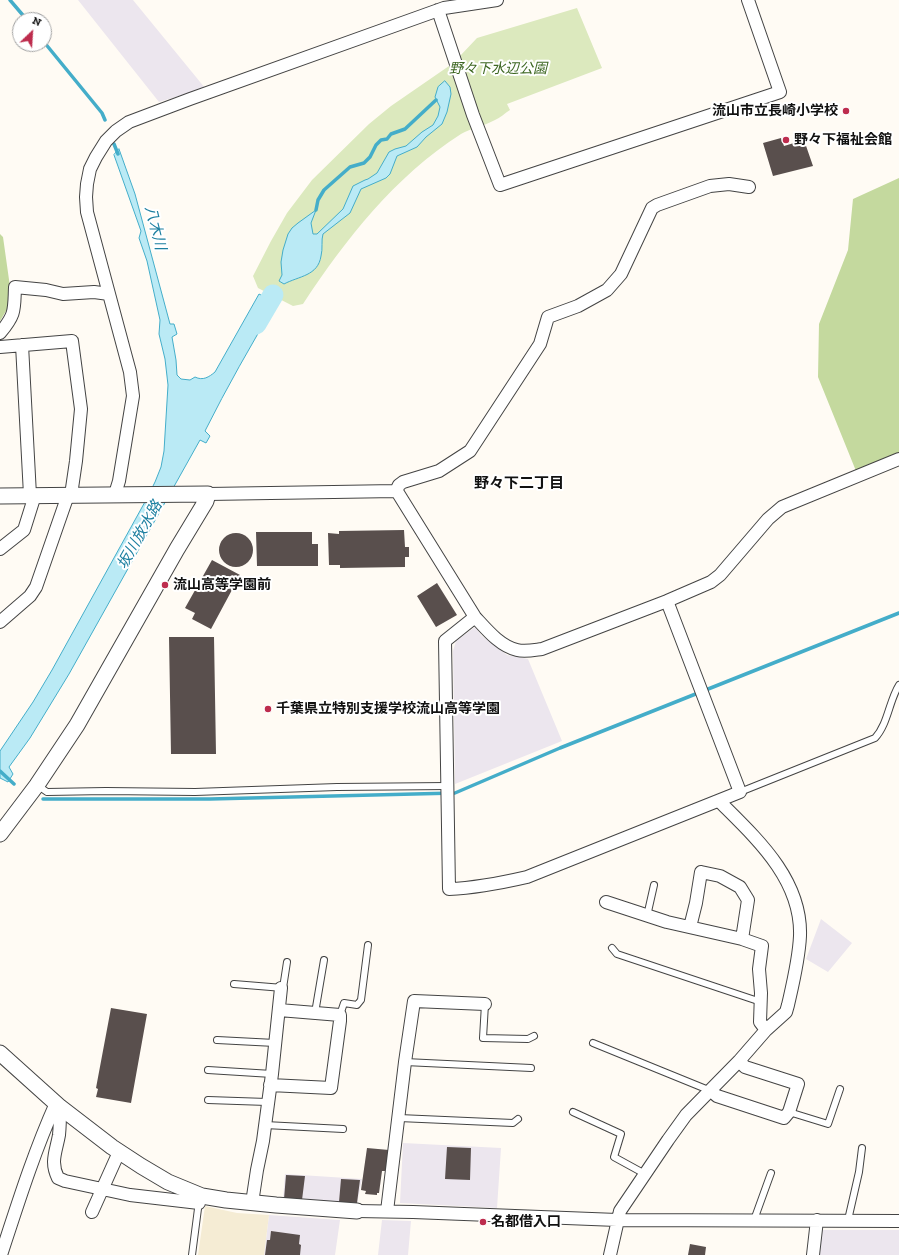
<!DOCTYPE html>
<meta charset="utf-8">
<style>
body{margin:0}
#map{position:relative;width:899px;height:1255px;overflow:hidden;background:#fffbf4;font-family:"Zilla Slab",serif}
canvas{display:block}
.north{position:absolute;left:12px;top:12px;width:40px;height:40px;box-sizing:border-box;background:#fff;border:1px solid #a0a0a0;border-radius:50%;rotate:25deg;font-size:11px;font-weight:700;line-height:16px;text-align:center;color:#111}
.north::after{content:'';display:block;margin:auto;width:14px;height:18px;background:#bd2c4d;clip-path:polygon(50% 0,100% 100%,50% 72%,0 100%)}
</style>
<div id="map">
<canvas width="899" height="1255"></canvas>
<div class="north">N</div>
</div>
<script>
const context = document.querySelector('canvas').getContext('2d');
context.lineJoin = 'round';
function fillPath(path, color) { context.fillStyle = color; context.fill(path, 'evenodd'); }
function trace(path, color, width, dash) { context.strokeStyle = color; context.lineWidth = width; context.lineCap = dash ? 'butt' : 'round'; context.setLineDash(dash || []); context.stroke(path); }
function label(font, color, halo, rows, align = 'center') {
  context.font = font + ' "Zilla Slab","Noto Sans JP",serif'; context.lineWidth = 4; context.setLineDash([]); context.textBaseline = 'middle'; context.strokeStyle = halo; context.fillStyle = color; for (const [text, x, y, turn = 0] of rows) {
    context.save(); context.translate(x, y); context.rotate((+turn || 0) * Math.PI / 180); context.textAlign = isNaN(turn) ? turn : align; if (halo) context.strokeText(text, 0, 0); context.fillText(text, 0, 0); context.restore();
  }
}
const industrial = new Path2D(`
 M78 0H133L205 88 159 102Z
 M475 627 482 636 507 655 528 659 562 741 455 784 453 651 456 641Z
 M821 919 852 943 828 972 806 959Z
 M403 1143 501 1148 497 1208 400 1203Z
 M285 1174 362 1179 357 1204 283 1200Z
 M269 1215 340 1220 335 1255H264Z
 M382 1220 411 1221 408 1255H378Z
 M819 1230H899V1255H817Z`);
const farmland = new Path2D(`
 M205 1206 237 1213 269 1215 264 1255H198Z`);
const green = new Path2D(`
 M577 8 602 68 507 104 510 110C505 113 500 118 495 120 484 126 471 128 461 134 394 177 346 239 303 304L293 306 258 288 253 276 271 241 287 213 312 180 369 124 391 106 449 66 453 67 460 56 477 38Z`);
const forest = new Path2D(`
 M899 178V453L856 471 818 377 819 324 848 250 853 199Z
 M0 234 3 237 12 301 0 321Z`);
const water = new Path2D(`
 M445 81 450 87 451 94 447 112 442 124 426 137 417 147 397 156 390 174 386 178 361 189 350 213 323 234C321 240 323 249 321 256 318 276 299 276 284 284L279 281 282 275 281 262 283 250 288 234 292 228 298 223 316 210 311 223 313 234H317L343 209 353 186 365 180 368 179 377 173 389 152 395 149 406 146 422 132 433 125 438 116 440 107 435 97 438 87Z
 M119 149 135 194 170 324H174L177 334 172 337 176 360 177 375 181 379 190 380 195 377C203 381 209 377 215 372L259 294 276 303C251 345 227 387 205 431L210 436 206 443 200 440 69 674 30 738 9 767 13 774 8 782 0 778V751L33 702 52 670 146 500 155 482 161 467 164 451 168 385 165 359 159 334 160 320 147 261 139 238 141 231 114 155Z`);
const stream = new Path2D(`
 M10 0 27 20
 M44 42 102 113 105 120
 M114 144 118 154
 M316 210 318 200 324 190 350 167 364 163 370 157 376 145 381 140 387 139 391 134 405 129 436 100
 M0 771 14 784
 M43 799H210L455 793 560 748 899 613`);
const river = new Path2D(`
 M256 324 273 295`);
const building = new Path2D(`
 M781 138 784 146 804 140 813 166 773 176 763 143Z
 M404 530 405 547H409V557H405V567L340 568V565H329L328 533 339 534V531Z
 M256 532H312V544H318V566H257Z
 M219 550a17 17 0 1 1 34 0a17 17 0 1 1-34 0Z
 M212 560 240 575 211 629 192 619 195 613 185 608Z
 M437 583 457 615 436 627 417 596Z
 M169 637H214L216 754H171Z
 M111 1008 147 1014 131 1103 96 1097 98 1089 96 1088Z
 M447 1147 471 1148 470 1180 445 1179Z
 M367 1148 389 1150 386 1171H382L379 1193H377V1195L365 1194 366 1191 361 1190Z
 M286 1175 305 1176 302 1200 284 1199Z
 M341 1179 360 1180 357 1203 339 1202Z
 M271 1231 300 1235 299 1244 301 1245 300 1255H265L267 1240H270Z
 M690 1244 706 1247 705 1255H688Z`);
const service = new Path2D(`
 M37 785 47 792 106 791 195 792 337 787 448 786
 M740 792 875 738C888 724 889 701 899 685
 M647 916 654 885
 M612 948 617 954 761 1002
 M234 984 283 988 287 962
 M485 1004 483 1038 528 1039 534 1036
 M315 1013 324 960
 M340 1015 344 1003 357 1005 361 1000 368 945
 M217 1040 275 1043
 M593 1043 711 1091
 M405 1062 531 1068
 M208 1070 272 1074
 M208 1100 267 1102
 M573 1112 621 1134 614 1157 645 1174
 M789 1112 828 1124 840 1089
 M399 1118 513 1123 518 1119
 M265 1125 343 1129
 M754 1220 771 1173
 M848 1220 859 1172 862 1148
 M192 1255 199 1201`);
const minor = new Path2D(`
 M438 10 473 115 500 185 780 92 748 0
 M0 333C16 314 14 310 15 287L46 290 63 294 94 292 109 294
 M22 345 30 495
 M0 347 72 341 81 409 76 461 71 495
 M396 491 399 485 403 482 439 471 470 451 540 344 548 317 578 306 607 290 621 274 652 208 657 205 710 186 729 184 749 187
 M115 494 119 481 133 396 130 372 87 212 86 197 87 184 90 169 96 157 106 141 116 131 129 122 190 99 444 8 497 0
 M208 494 396 491 398 493 475 617C487 630 500 646 517 650 525 652 534 650 542 649L667 601 711 582 720 575 768 519 782 507 899 459
 M0 549 24 530 35 495
 M475 617 445 641 449 889C475 888 501 883 527 877L740 792 667 601
 M0 622 30 596 36 587 68 495
 M606 902 667 922 742 939 762 946 759 969 761 993 760 1022 766 1030
 M690 927 696 903 701 872 720 876 740 887 748 900 742 939
 M270 1085 331 1088 340 1021V1015L279 1010
 M711 1091 717 1096 784 1118 789 1112 798 1084 745 1067 739 1061
 M60 1107C60 1116 60 1126 59 1135 56 1152 50 1162 58 1178L65 1181 130 1195 199 1203
 M252 1203 257 1170 263 1141 272 1074 281 988
 M357 1211 413 1212 617 1220 899 1221
 M387 1211 405 1062 414 1001 485 1004
 M92 1212 119 1152
 M1 1255C18 1203 34 1152 56 1103
 M610 1255 620 1211 668 1140 686 1115 739 1061 766 1030 786 1012 788 1005C793 983 799 959 800 936 802 879 756 838 719 801
 M813 1255 817 1220`);
const tertiary = new Path2D(`
 M0 496 208 494 206 501 177 549 77 725 37 785 0 834
 M0 1053 60 1107 112 1147 141 1166 168 1182 202 1196 226 1200 276 1205 357 1211`);
const markers = [
 [846,111,4,"#bd2c4d"],
 [786,140,4,"#bd2c4d"],
 [165,585,4,"#bd2c4d"],
 [268,709,4,"#bd2c4d"],
 [483,1222,4,"#bd2c4d"]
];
const parkNames = [
 ["野々下水辺公園",498,69]
];
const poiNames = [
 ["流山市立長崎小学校",838,111,"right"],
 ["野々下福祉会館",794,140],
 ["流山高等学園前",173,585],
 ["千葉県立特別支援学校流山高等学園",276,709],
 ["名都借入口",491,1222]
];
const waterNames = [
 ["八木川",155,228,76],
 ["坂川放水路",140,535,-61]
];
const neighbourhoodNames = [
 ["野々下二丁目",519,484]
];
fillPath(industrial, '#ece6ee');
fillPath(farmland, '#f5ecd4');
fillPath(green, '#dce9be');
fillPath(forest, '#c4d99e');
fillPath(water, '#baeaf5');
trace(water, '#44adc9', 1);
trace(stream, '#44adc9', 3.5);
trace(river, '#baeaf5', 21);
fillPath(building, '#594f4d');
trace(service, '#444', 8);
trace(minor, '#444', 14);
trace(tertiary, '#444', 17);
trace(service, '#fff', 6);
trace(minor, '#fff', 12);
trace(tertiary, '#fff', 15);
for (const [x, y, r, color] of markers) { const dot = new Path2D(); dot.arc(x, y, r, 0, 2 * Math.PI); context.fillStyle = color; context.fill(dot); trace(dot, '#fff', 1.5); }
label('italic 14px', '#3d6722', '#fff', parkNames);
label('bold 14px', '#111', '#fff', poiNames, 'left');
label('italic 15px', '#1c7fa0', '#fff', waterNames);
label('bold 15px', '#111', '#fff', neighbourhoodNames);
</script>
